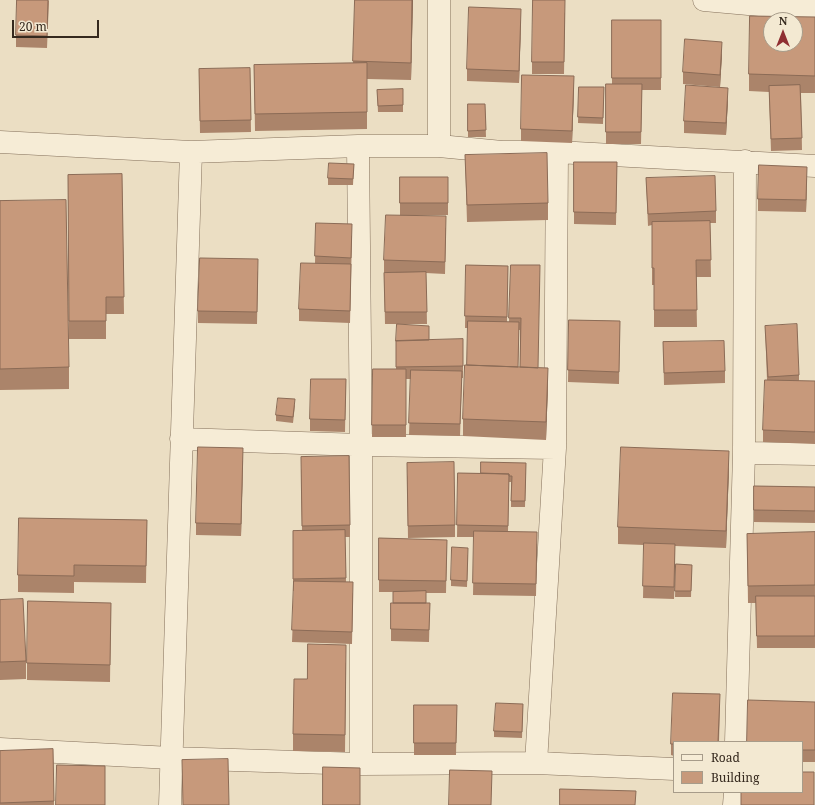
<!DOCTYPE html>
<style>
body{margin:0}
#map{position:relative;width:815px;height:805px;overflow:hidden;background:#ebdec3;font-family:"Noto Serif",serif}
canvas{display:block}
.legend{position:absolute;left:673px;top:741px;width:130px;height:52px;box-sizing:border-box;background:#f3e9d2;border:1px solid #a79c8a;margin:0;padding:5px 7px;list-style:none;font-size:12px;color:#35291e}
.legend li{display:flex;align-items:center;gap:8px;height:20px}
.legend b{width:20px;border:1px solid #a79c8a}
.north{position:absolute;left:763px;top:12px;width:40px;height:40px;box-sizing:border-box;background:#f3e9d2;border:1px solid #a79c8a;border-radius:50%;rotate:0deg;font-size:11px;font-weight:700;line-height:16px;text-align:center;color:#35291e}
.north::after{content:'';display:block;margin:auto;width:14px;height:18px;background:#8f2f32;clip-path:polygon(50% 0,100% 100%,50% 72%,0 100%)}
.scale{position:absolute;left:12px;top:20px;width:87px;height:18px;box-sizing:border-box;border:2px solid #35291e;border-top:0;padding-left:5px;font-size:12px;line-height:14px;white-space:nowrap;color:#35291e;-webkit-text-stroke:3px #f3e9d2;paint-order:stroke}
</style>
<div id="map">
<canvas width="815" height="805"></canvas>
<ul class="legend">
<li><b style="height:5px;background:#f6ecd6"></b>Road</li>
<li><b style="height:11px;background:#c7997b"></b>Building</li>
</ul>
<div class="north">N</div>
<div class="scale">20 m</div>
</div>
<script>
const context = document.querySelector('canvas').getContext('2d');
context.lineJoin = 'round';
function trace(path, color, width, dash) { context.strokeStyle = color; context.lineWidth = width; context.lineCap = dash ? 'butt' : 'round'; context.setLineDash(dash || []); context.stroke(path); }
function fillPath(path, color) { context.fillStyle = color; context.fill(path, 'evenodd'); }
const street = new Path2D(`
 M439 0V146
 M704 0 815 10
 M0 142 191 152 358 146H439L502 152H557L815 166
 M358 146 361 445V764
 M181 439 361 445 555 448
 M744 453 815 454
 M736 742 744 453 745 161
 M0 749 171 758 361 764 536 763 674 769
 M536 763 555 448 557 152
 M170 805 191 152
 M734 805 735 792`);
const wall = new Path2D(`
 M49 0 47 48 16 47V35Z
 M355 0H413L411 80 367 79V129L255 131 254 65 353 63Z
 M565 12 564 74H532V62Z
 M815 17V93H801L802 150 771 151 769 92 749 91V74Z
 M612 20H661V90H642L641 144H606V84H612Z
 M521 21 519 83 467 81V69Z
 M722 54 720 87 683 84V72Z
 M250 68 251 132 200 133 199 69Z
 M579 87H604L603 124 578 123Z
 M574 88 572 143 521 141V129Z
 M403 89V112H378L377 90Z
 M728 100 726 135 684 133V121Z
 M468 104H485L486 137H468Z
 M465 155 548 203V220L467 222Z
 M574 162H617L616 225 574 224Z
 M354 164 353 185H328V178Z
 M122 174 124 314H106V339H69L68 175Z
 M400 177H448V215H416L446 228 445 274 426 273 427 324H385L384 273 396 272H384V260L400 215Z
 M646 178 716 211V223H710L711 277H696L697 327H654V285H652V225L648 226Z
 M807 179 806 212 758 211V199Z
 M0 201 69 367V389L0 390Z
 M316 223 352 236 350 323 299 321V309L315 263Z
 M466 265 508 266 507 322H509L511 265 538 368 548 385 546 440 463 436V419L467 365 468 328H465ZM519 330H520V367H518Z
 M258 271 257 324 198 323V311Z
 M569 320 620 321 619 384 568 382Z
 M765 326 799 375V381H815V444L763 442V430L767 380Z
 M463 339V378H462L460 436 409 435 411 379H406V437H372L373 369H396V341Z
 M663 342 725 371V383L664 385Z
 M346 379 345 432 310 431V419Z
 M295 405 293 423 276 421V415Z
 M243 460 241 536 196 535V523Z
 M526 463 525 507H511V482H509L508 531 537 544 536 596 473 595 474 537H457L458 473H481Z
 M729 468 726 548 675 546 674 599 643 598 644 545 618 544V527Z
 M301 469 350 525V537H345L346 582 353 594 352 644 292 642 294 591H293V531H302Z
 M407 475 455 525V537L408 538Z
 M754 486 815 487V523L754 522Z
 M147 520 146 583 74 582V593L18 592V575Z
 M815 532V648H757L756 603H748L747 534Z
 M379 538 447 540 446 593H426V603H430L429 642 391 641V603H393V592H379Z
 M468 554 467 587 451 586V580Z
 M676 564 692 565 691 597H675Z
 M0 600 26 661V679L0 680Z
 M111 603 110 682 27 680V663Z
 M346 662 345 752 293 751V734Z
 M815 702V762H802V742Z
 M523 704 522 738 494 737V731Z
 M414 705H457L456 755H414Z
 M720 706 719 742H674V756L671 755V744Z
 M53 749 54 805H0V751Z`);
const shadedWall = new Path2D(`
 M412 0H413L411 80V63Z
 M521 9V21L519 83V71Z
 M722 42V54L720 87V75Z
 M574 76V88L572 143V131Z
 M728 88V100L726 135V123Z
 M807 167V179L806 212V200Z
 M548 368V385L546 440V422Z
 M243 448V460L241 536V524Z
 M729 451V468L726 548V531Z
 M675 544V556L674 599V587Z`);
const building = new Path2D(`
 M17 0H48L47 36 16 35Z
 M355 0H412L411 63 353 61Z
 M533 0H565L564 62H532Z
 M469 7 521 9 519 71 467 69Z
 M750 16 815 17V76L749 74ZM771 20H795V44H771Z
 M612 20H661V78H612Z
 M685 39 722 42 720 75 683 72Z
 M367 63V112L255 114 254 65Z
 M250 68 251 120 200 121 199 69Z
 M522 75 574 76 572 131 521 129Z
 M606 84H642L641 132H606Z
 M686 85 728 88 726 123 684 121Z
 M800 85 802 138 771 139 769 86Z
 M579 87H604L603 118 578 117Z
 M403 89V105L378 106 377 90Z
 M468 104H485L486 130 468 131Z
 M547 153 548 203 467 205 465 155Z
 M574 162H617L616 213 574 212Z
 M329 163 354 164 353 179 328 178Z
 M759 165 807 167 806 200 758 199Z
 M122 174 124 297H106V321H69L68 175Z
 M715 176 716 211 648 214 646 178Z
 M400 177H448V203H400Z
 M66 200 69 367 0 369V201Z
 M386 215 446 216 445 262 384 260Z
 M710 221 711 260H696L697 310H654V268H652V222Z
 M316 223 352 224 351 258 315 256Z
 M200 258 258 259 257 312 198 311Z
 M301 263 351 264 350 311 299 309Z
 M466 265 508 266 507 317 465 316Z
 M511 265H540L538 368 520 367 521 318H509Z
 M426 272 427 312H385L384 273Z
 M569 320 620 321 619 372 568 370Z
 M468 321 519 322 518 367 467 365Z
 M397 324 429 326V340L396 341Z
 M797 324 799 375 768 377 765 326Z
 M463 339V366L396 367V341Z
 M724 341 725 371 664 373 663 342Z
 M465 365 548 368 546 422 463 419Z
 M373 369H406V425H372Z
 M411 370 462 371 460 424 409 423Z
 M311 379H346L345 420 310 419Z
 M765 380 815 381V432L763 430Z
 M278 398 295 399 293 417 276 415Z
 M198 447 243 448 241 524 196 523Z
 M621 447 729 451 726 531 618 527Z
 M349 456 350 525 302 526 301 457Z
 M454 462 455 525 408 526 407 463Z
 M481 462 526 463 525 501H511L512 476H509V474L481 473Z
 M458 473 509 474 508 526 457 525Z
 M754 486 815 487V511L754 510Z
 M19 518 147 520 146 566 74 565V576L18 575Z
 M345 530 346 578 293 579V531Z
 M474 531 537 532 536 584 473 583Z
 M815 532V585L748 586 747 534Z
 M379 538 447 540 446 581 379 580Z
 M644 543 675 544 674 587 643 586Z
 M452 547 468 548 467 581 451 580Z
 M676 564 692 565 691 591H675Z
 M294 581 353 582 352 632 292 630Z
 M426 591V603H393V592Z
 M756 596H815V636H757Z
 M23 599 26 661 0 662V600Z
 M28 601 111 603 110 665 27 663Z
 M391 603H430L429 630 391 629Z
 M308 644 346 645 345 735 293 734 294 679H307Z
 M673 693 720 694 718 742H674V744H671Z
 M748 700 815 702V750H802V742H747Z
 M496 703 523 704 522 732 494 731Z
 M414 705H457L456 743H414Z
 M53 749 54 801 0 803V751Z
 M228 759 229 805H183L182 760Z
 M57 765 105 766V805H56Z
 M323 767 360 768V805H323Z
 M450 770 492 771 491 805H449Z
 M802 772H814V805H741V792H802Z
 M560 789 636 791 635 805H560Z`);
trace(street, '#84705b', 23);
trace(street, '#f6ecd6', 22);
fillPath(wall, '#ab846a');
fillPath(shadedWall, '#8b6b56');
fillPath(building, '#c7997b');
trace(building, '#8b6b56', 1);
</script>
